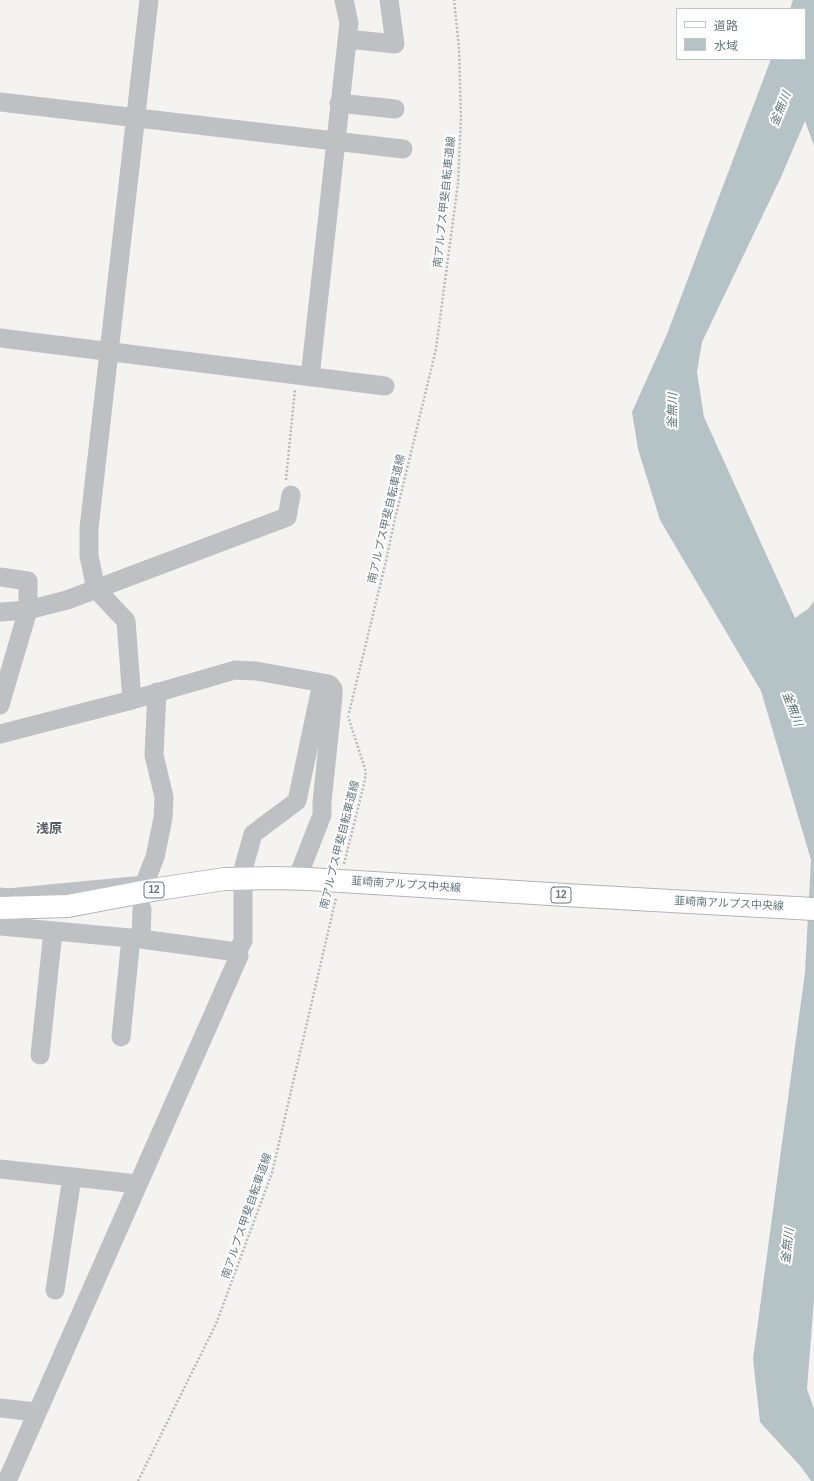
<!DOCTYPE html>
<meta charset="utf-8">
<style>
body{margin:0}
#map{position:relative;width:814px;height:1481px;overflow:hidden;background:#f4f3f0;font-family:Helvetica,"Noto Sans JP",sans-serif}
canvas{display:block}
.legend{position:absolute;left:676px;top:8px;width:130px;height:52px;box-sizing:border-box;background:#fff;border:1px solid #c1c8cc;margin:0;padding:5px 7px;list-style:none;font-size:12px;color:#64767f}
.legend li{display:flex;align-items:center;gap:8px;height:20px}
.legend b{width:20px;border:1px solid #c1c8cc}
</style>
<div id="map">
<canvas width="814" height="1481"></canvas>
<ul class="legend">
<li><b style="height:5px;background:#fff"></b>道路</li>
<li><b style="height:11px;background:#b6c3c6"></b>水域</li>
</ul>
</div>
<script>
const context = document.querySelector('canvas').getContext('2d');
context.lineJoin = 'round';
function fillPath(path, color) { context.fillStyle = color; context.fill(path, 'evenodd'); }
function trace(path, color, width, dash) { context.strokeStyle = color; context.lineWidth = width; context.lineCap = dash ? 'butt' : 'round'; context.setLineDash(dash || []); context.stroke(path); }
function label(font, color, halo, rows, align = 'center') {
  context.font = font + ' Helvetica,"Noto Sans JP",sans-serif'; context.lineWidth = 4; context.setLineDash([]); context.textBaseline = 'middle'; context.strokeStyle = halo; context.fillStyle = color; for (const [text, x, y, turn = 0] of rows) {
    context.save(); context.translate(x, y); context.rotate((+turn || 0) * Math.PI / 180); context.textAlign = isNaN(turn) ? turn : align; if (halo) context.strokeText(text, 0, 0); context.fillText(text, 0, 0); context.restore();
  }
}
const water = new Path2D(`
 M793 0H814V146L805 121 781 177 702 342 697 372 704 417 795 618 809 608 814 601V1299L807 1389 814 1409V1481H811L802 1468 760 1422 753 1359 805 972 811 860 761 691 660 520 638 449 632 412 667 334 771 59H805V9H790Z`);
const path = new Path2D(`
 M286 480 295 389
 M349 713 386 561 394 523 436 349 458 183 461 118 459 48 454 0
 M344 864 364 784 366 772 348 716
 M138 1481 216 1324 272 1173 336 898`);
const minor = new Path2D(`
 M347 39 395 44 389 0
 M0 102 403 149
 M339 103 395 109
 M0 338 385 386
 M310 377 349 23 344 0
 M0 577 28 581V610L0 705
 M0 612 28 610 67 600 287 517 291 495
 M132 700 126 621 96 589 89 556V528L149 0
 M0 734 132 700 235 670 256 671 329 684 333 689V697L322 802V815L297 879
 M244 866 253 834 297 801 322 683
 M0 897 8 898 144 885 155 857 163 818 164 797 154 755 157 692
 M0 926 141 939 237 952 239 956 7 1481
 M141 939 142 909
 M237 952 243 941V891
 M121 1037 131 938
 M40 1055 53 931
 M0 1169 137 1184
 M55 1290 72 1177
 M0 1408 37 1412`);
const major = new Path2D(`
 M0 908 68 906 158 889 225 879 276 878 309 879`);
const majorBridge = new Path2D(`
 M309 879 582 896 814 909`);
const shields = [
 [154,890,20],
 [561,895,20]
];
const shieldNames = [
 ["12",154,890],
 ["12",561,895]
];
const streetNames = [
 ["南アルプス甲斐自転車道線",445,202,-84],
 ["南アルプス甲斐自転車道線",387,519,-77],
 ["南アルプス甲斐自転車道線",340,845,-76],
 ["韮崎南アルプス中央線",406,885,4],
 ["韮崎南アルプス中央線",729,904,3],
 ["南アルプス甲斐自転車道線",247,1216,-71]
];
const waterNames = [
 ["釜無川",781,109,-68],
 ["釜無川",673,411,-89],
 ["釜無川",792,709,69],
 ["釜無川",788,1246,-83]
];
const quarterNames = [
 ["浅原",49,829]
];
fillPath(water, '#b6c3c6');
trace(major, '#b0b5b8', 24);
trace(path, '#b7babc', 2.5, [2, 2]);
trace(minor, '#bdc1c4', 19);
trace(major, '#fff', 22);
trace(majorBridge, '#b0b5b8', 24, []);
trace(majorBridge, '#fff', 22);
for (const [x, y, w] of shields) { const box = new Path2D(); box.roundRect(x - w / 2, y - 8, w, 16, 3); context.fillStyle = '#fff'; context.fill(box); trace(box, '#64767f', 1); }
label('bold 10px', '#64767f', null, shieldNames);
label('11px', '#64767f', '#fff', streetNames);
label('italic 12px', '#60777c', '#fff', waterNames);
label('bold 13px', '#525e64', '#fff', quarterNames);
</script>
